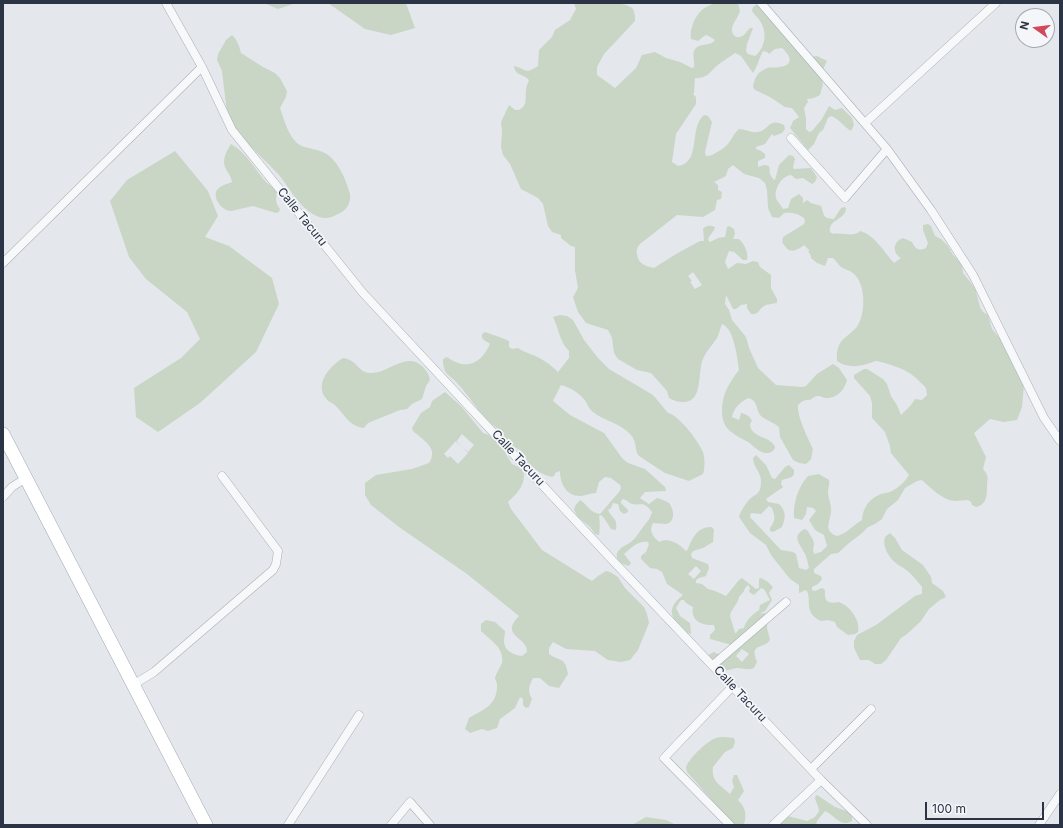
<!DOCTYPE html>
<style>
body{margin:0}
#map{position:relative;width:1063px;height:828px;overflow:hidden;background:#e4e7ec;font-family:Inter,sans-serif}
canvas{display:block}
.frame{position:absolute;inset:0;border:4px solid #2b3445;pointer-events:none}
.north{position:absolute;left:1015px;top:8px;width:40px;height:40px;box-sizing:border-box;background:#f4f6f9;border:1px solid #a4a8b1;border-radius:50%;rotate:284deg;font-size:11px;font-weight:700;line-height:16px;text-align:center;color:#2b3445}
.north::after{content:'';display:block;margin:auto;width:14px;height:18px;background:#d1495b;clip-path:polygon(50% 0,100% 100%,50% 72%,0 100%)}
.scale{position:absolute;left:925px;top:802px;width:119px;height:18px;box-sizing:border-box;border:2px solid #2b3445;border-top:0;padding-left:5px;font-size:12px;line-height:14px;white-space:nowrap;color:#2b3445;-webkit-text-stroke:3px #f4f6f9;paint-order:stroke}
</style>
<div id="map">
<canvas width="1063" height="828"></canvas>
<div class="frame"></div>
<div class="north">N</div>
<div class="scale">100 m</div>
</div>
<script>
const context = document.querySelector('canvas').getContext('2d');
context.lineJoin = 'round';
function fillPath(path, color) { context.fillStyle = color; context.fill(path, 'evenodd'); }
function trace(path, color, width, dash) { context.strokeStyle = color; context.lineWidth = width; context.lineCap = dash ? 'butt' : 'round'; context.setLineDash(dash || []); context.stroke(path); }
function label(font, color, halo, rows, align = 'center') {
  context.font = font + ' Inter,sans-serif'; context.lineWidth = 3.5; context.setLineDash([]); context.textBaseline = 'middle'; context.strokeStyle = halo; context.fillStyle = color; for (const [text, x, y, turn = 0] of rows) {
    context.save(); context.translate(x, y); context.rotate((+turn || 0) * Math.PI / 180); context.textAlign = isNaN(turn) ? turn : align; if (halo) context.strokeText(text, 0, 0); context.fillText(text, 0, 0); context.restore();
  }
}
const green = new Path2D(`
 M264 3H296L278 9Z
 M328 3H406L415 28 391 35 365 29Z
 M574 3C586 3 626 0 633 9 635 13 635 17 635 21L604 54 597 67V75L615 88 636 68 642 55 655 52 666 58 680 62 692 68 694 67C695 61 692 55 694 51 698 42 711 47 715 40L707 35 704 36 698 41 691 39C689 30 695 15 703 9 707 6 710 6 714 3H738L740 11C737 21 726 29 736 37 744 38 745 33 750 28H753L747 44 746 51 748 54 755 56C765 48 768 33 760 21 758 17 754 15 752 11L753 7 756 5 760 6 810 57 817 56 827 61 822 71 821 77 823 84 820 95 814 98 807 99 808 102 804 108 806 119V129L809 132 812 131 822 119 829 106 835 110 842 108 852 118 854 125 851 131C844 127 838 118 831 116L828 118 823 130 819 133 814 144 808 150 790 128 793 121 799 117 792 108 785 107 770 97 755 90 753 87C754 82 755 77 759 73 761 71 765 69 767 68 771 67 776 68 780 67 795 65 790 55 782 48L775 49 769 54 767 52 763 51C759 58 758 66 753 73L741 56 735 53C730 57 724 60 719 64 709 72 709 78 695 78L694 93 693 94 696 97V104L676 134 672 162 678 166C702 162 688 129 704 115L708 116 712 122 705 152 706 156C711 156 714 154 719 151 732 144 730 137 739 129 745 129 751 133 758 132 769 130 769 117 784 125L785 129 782 133 774 136 772 134 765 144 756 147V149L761 151 765 154V158L758 161V167L764 165 769 166 770 174 773 179 775 180 779 165 789 155 793 156 795 159 793 167 794 169 811 168 817 177 815 182 812 184 803 178 796 179 791 175C782 176 774 188 776 198 776 200 781 205 783 209L788 208 791 199 799 194 803 198V203L807 200 811 203 821 206C825 215 821 218 834 219L841 208 845 207 846 208C846 220 828 219 830 232L833 234C843 232 853 238 860 231 875 235 884 252 894 263L901 258C892 253 893 241 903 238L912 242C915 248 918 252 926 248L928 243 923 230V225L928 224 931 226 935 236 941 239 948 246 953 255 958 260 962 265 963 273 975 288 980 307 983 312 988 315 992 329 1004 343 1024 385 1022 407 1017 420 1004 422 990 419 974 433 986 457 983 469C990 477 987 478 987 487 987 496 986 505 976 507L972 505 971 502 968 500C964 500 959 501 955 501 942 500 931 488 922 480L917 481 905 488 898 500 887 509 882 519 875 524 868 527 861 534 849 543 838 553 831 554 814 569V573L821 576 822 579 818 584 812 587V590L815 591 822 588 825 590C824 602 828 604 839 602 850 606 861 621 858 632L855 634 848 635 837 627 835 622 828 620 821 621C802 612 813 599 806 590L799 593V585L790 579 771 555 766 545 750 533 739 517C740 512 745 505 748 501 755 493 761 496 761 481 761 472 753 467 753 458L756 455 766 465 772 478 775 479 785 467 789 465 794 470V474L792 477 782 480 781 484 783 487 766 499 768 502 779 504C786 511 786 517 782 527L773 532 770 531V528C776 520 775 517 772 508L769 506 761 514 751 513 750 517 781 550 793 552 796 554 799 568 806 570 809 568C808 563 807 559 805 554 801 545 790 536 805 529L808 531 813 540 814 544 813 550 814 554 821 552 827 546 824 535 815 530 809 520 816 511 813 508 807 507 806 514 802 520 794 518C793 503 798 487 808 476L819 474 829 480C830 484 828 488 828 492 828 499 832 505 831 512 830 522 823 531 837 536 848 533 853 525 862 520 863 507 869 499 881 494 884 493 887 493 890 492 898 488 905 482 909 475L891 453 890 446 885 432 872 418V403L870 396 854 378V375L864 369H867L883 379 887 384 891 396 897 405 901 415 911 405 915 399 922 400 927 395 926 388C912 373 907 370 888 364 884 363 879 361 876 361 874 361 872 363 870 363 859 367 846 368 837 361 836 340 844 340 856 328 866 316 866 286 855 275 850 270 846 270 841 267 838 265 836 260 833 258H828L825 266 817 263 811 258V256L808 251H810L804 245C799 249 790 255 785 246 782 243 782 241 783 237L804 224 805 221 804 218C798 213 791 212 784 213L779 218 772 217 768 208 767 190 765 183 759 178 744 174 733 165 728 169 726 176 714 182 718 185V190L722 192 721 199 717 200 715 210 703 217 677 215 640 244C637 248 636 249 637 254 638 264 645 266 654 268L676 254 700 241H704L703 229C706 225 710 225 715 227 714 232 709 235 708 240L710 242 718 238 725 237 727 227 729 226 734 229 735 234 733 239H739C744 244 749 252 747 260H743L734 252 729 251 725 262 728 269 737 263 746 264 753 261 758 262 760 267 771 275V288L777 299V303C773 304 767 304 764 306 758 310 759 315 751 314L747 308V304L741 305 736 309H733L726 295 725 304 729 310 732 320 746 337 749 348 758 368 776 385 803 387 806 386 817 374 833 364 839 368 847 380C845 389 838 397 829 398 819 399 821 392 810 400 805 399 801 402 798 405 797 417 808 438 813 449L811 459 806 464 799 463 793 460 780 437 779 427C773 422 766 420 761 416 755 409 759 401 748 398 739 403 734 408 732 417L739 420 741 413C746 414 750 416 752 421L750 424C751 439 770 435 775 447 774 451 771 453 766 453 759 453 754 446 748 442 742 439 735 435 730 431 724 426 722 419 722 411 722 394 729 383 739 370 738 360 734 334 727 328 726 326 724 325 722 324 720 329 719 334 717 338 712 346 706 351 703 359 697 372 704 401 684 402 678 402 675 401 669 398L667 391 651 373 637 370 618 359 614 353 612 338 608 330 586 323 578 312 573 297 578 288 575 270V247L571 246 561 238V235L552 232 548 226 543 204 538 198 521 189 510 164 503 155 501 147 502 131 501 122 509 105 515 110H519C528 105 525 98 526 90 526 86 528 83 529 80 524 74 515 76 514 66 527 69 524 75 538 66L539 50 552 37 555 30 570 20 576 9ZM693 272 702 285 695 289 690 282 692 281 688 276Z
 M232 35C237 40 239 45 241 53L263 67 275 73 280 78 287 91 286 97 280 108C284 119 287 132 295 141 300 148 312 148 320 151 336 155 346 179 350 194 351 201 348 208 342 212 334 216 328 220 319 217 299 209 291 189 278 174 261 155 237 138 227 113L222 71 217 60 218 54 226 40Z
 M231 144C247 153 255 170 267 183 270 185 274 188 276 191 278 199 273 199 280 209L279 212 276 213 253 206 231 211C222 211 212 198 217 190 221 185 227 184 232 182 230 173 228 174 225 167 222 159 227 150 231 144Z
 M175 151 208 191 218 216 205 237 229 246 272 278 279 304 256 352 200 403 158 432 136 417 134 388 181 358 200 339 187 312 146 279 129 257 110 201 127 180Z
 M560 315 567 316 573 320 584 340 598 358 609 369 653 395 668 413C680 416 698 441 703 452 705 459 705 468 703 474L689 481 665 473 639 456C634 450 638 442 630 434 620 423 604 421 593 412 590 410 588 406 586 402 580 393 571 388 561 385L553 401 570 415 604 433 622 458 628 463 645 469 665 487 666 491 645 492 640 498 649 504 657 498C661 499 666 501 669 503 674 509 676 522 666 524 662 524 657 523 653 523 648 532 654 537 659 542 669 537 679 544 686 551L688 549C692 538 698 526 712 527L714 530 713 542 703 548 693 551 691 554 692 558 708 564 709 568 706 576 699 578 696 580V583L702 584 708 589 715 591 726 596 739 580 742 578 756 589 759 588V579L761 578 768 582 773 587 769 593 772 600 765 611 759 614 765 613 768 615 767 628 770 640C763 650 749 642 757 662L754 668C748 671 744 668 737 668 730 669 723 674 720 665L711 661 708 655 714 652 720 655 732 645 710 639V635L715 630 714 625C703 626 690 621 693 607L686 603 684 600H681L676 608 680 616 690 623 691 634C685 633 682 629 678 624 667 612 672 604 683 595L667 584 662 572 657 569 650 568 641 559V556L646 552 649 544 648 542C638 540 631 548 624 554L631 563 629 566C620 564 612 557 620 549 624 545 630 544 633 540 637 537 638 533 641 530 646 522 649 522 652 512 643 500 642 506 632 504 629 503 627 500 623 499L621 501V503L628 510V512L624 514 620 511 618 504 613 503 611 508 608 510C612 519 618 518 616 530L611 529 604 518 601 515 599 516C600 522 600 530 599 535L595 534 590 527 578 517 574 510 575 506 580 500C587 504 590 513 600 514L619 492 621 488 620 485 611 478 605 477 599 482 596 493C590 493 585 496 580 496 566 496 560 483 560 471L555 473V475L552 477C543 475 534 470 528 462 526 460 526 457 524 454 517 446 505 445 503 432 482 419 474 402 458 384 454 379 448 376 445 371 443 366 443 363 443 359L447 357C466 371 481 364 490 344 486 340 481 341 482 334L485 332 502 338 509 341V347L512 349 518 348C522 351 526 352 530 354 540 357 550 364 558 372L569 358V351C559 341 559 329 553 317ZM696 566 701 571 694 579 688 574ZM748 585 750 588 749 592 754 595 761 588 764 589 770 600 760 605 759 610C753 614 746 620 744 628L739 629 736 633H735L730 616 731 612 738 601 739 597 744 591 745 588ZM742 649 749 654 742 662 736 656Z
 M343 358C358 360 357 372 370 373 387 375 406 350 423 367 427 372 429 374 430 380L426 386 422 399 412 404 407 409 400 410 368 423 364 428C345 426 343 407 328 401 326 398 322 394 322 390 320 377 333 364 343 358Z
 M445 392 461 406 483 433 489 435 503 449 512 464 523 469C527 483 518 493 508 502L511 509 542 550 592 581 598 576 606 571 610 572 618 577 625 588 644 607 647 614 649 623 638 650 630 660 621 662 608 660 595 651 566 649 553 642 549 648V654C560 662 565 656 568 674L559 688 549 686 540 678H533C529 687 527 690 532 699L529 707 526 708 523 705V699L520 697 515 708 500 719 497 728 488 731 482 729 470 733 465 729 469 718C485 709 498 704 497 684 497 682 495 680 495 678 496 673 500 668 502 663 505 648 490 640 481 631V624L486 620 495 622 505 631C505 635 504 637 504 641 504 651 514 655 522 656L527 652C528 637 499 636 519 616L467 574 399 527 371 505 365 495V483L376 475 412 469 429 463C439 448 423 440 413 431L412 428 421 413 430 407 432 401ZM462 434 474 445 468 452 456 442ZM456 441 468 453 458 464 450 456 448 458 444 454Z
 M890 533 895 538 902 550 923 565 931 577 932 583 943 591 946 597 940 600 929 609 921 621 907 634 901 638 886 660 881 664H875L869 660H860L854 648V641L857 635 876 625 915 596 922 594V587C917 581 912 574 905 569 903 567 899 566 897 564 889 558 882 547 885 537Z
 M724 737 734 738 735 742 733 748 725 752 713 767C711 781 720 785 730 794L734 787 732 781 734 775H737L744 791 738 800C745 807 747 814 744 824L734 825 687 772 686 768C687 761 702 746 709 742 713 738 719 737 724 737Z
 M817 795 835 807 849 812 852 817V821C840 828 835 815 825 811L817 821 816 825H779L782 819 788 816 807 821 815 817 819 811C819 805 815 802 815 797Z
 M646 817 666 820 676 825H632Z`);
const minor = new Path2D(`
 M166 3 202 67 232 130 363 293 615 563 821 780 867 825
 M761 3 887 149 931 210 973 275 1044 418 1060 441
 M865 123 996 3
 M791 138 845 198 887 149
 M3 263 202 67
 M3 497 12 487 26 478
 M713 665 786 602
 M133 685 154 672 273 570 276 564 278 551 222 476
 M811 769 871 709
 M288 825 359 715
 M391 825 410 802 430 825
 M730 825 664 758 733 686
 M773 825 821 780
 M1039 825 1060 794`);
const primary = new Path2D(`
 M3 434 206 825`);
const streetNames = [
 ["Calle Tacuru",302,217,51],
 ["Calle Tacuru",518,458,47],
 ["Calle Tacuru",740,694,47]
];
fillPath(green, '#c9d6c5');
trace(minor, '#a9aeb7', 9);
trace(primary, '#a3abb8', 14);
trace(minor, '#f7f8fa', 8);
trace(primary, '#fff', 13);
label('12px', '#2b3445', '#f4f6f9', streetNames);
</script>
